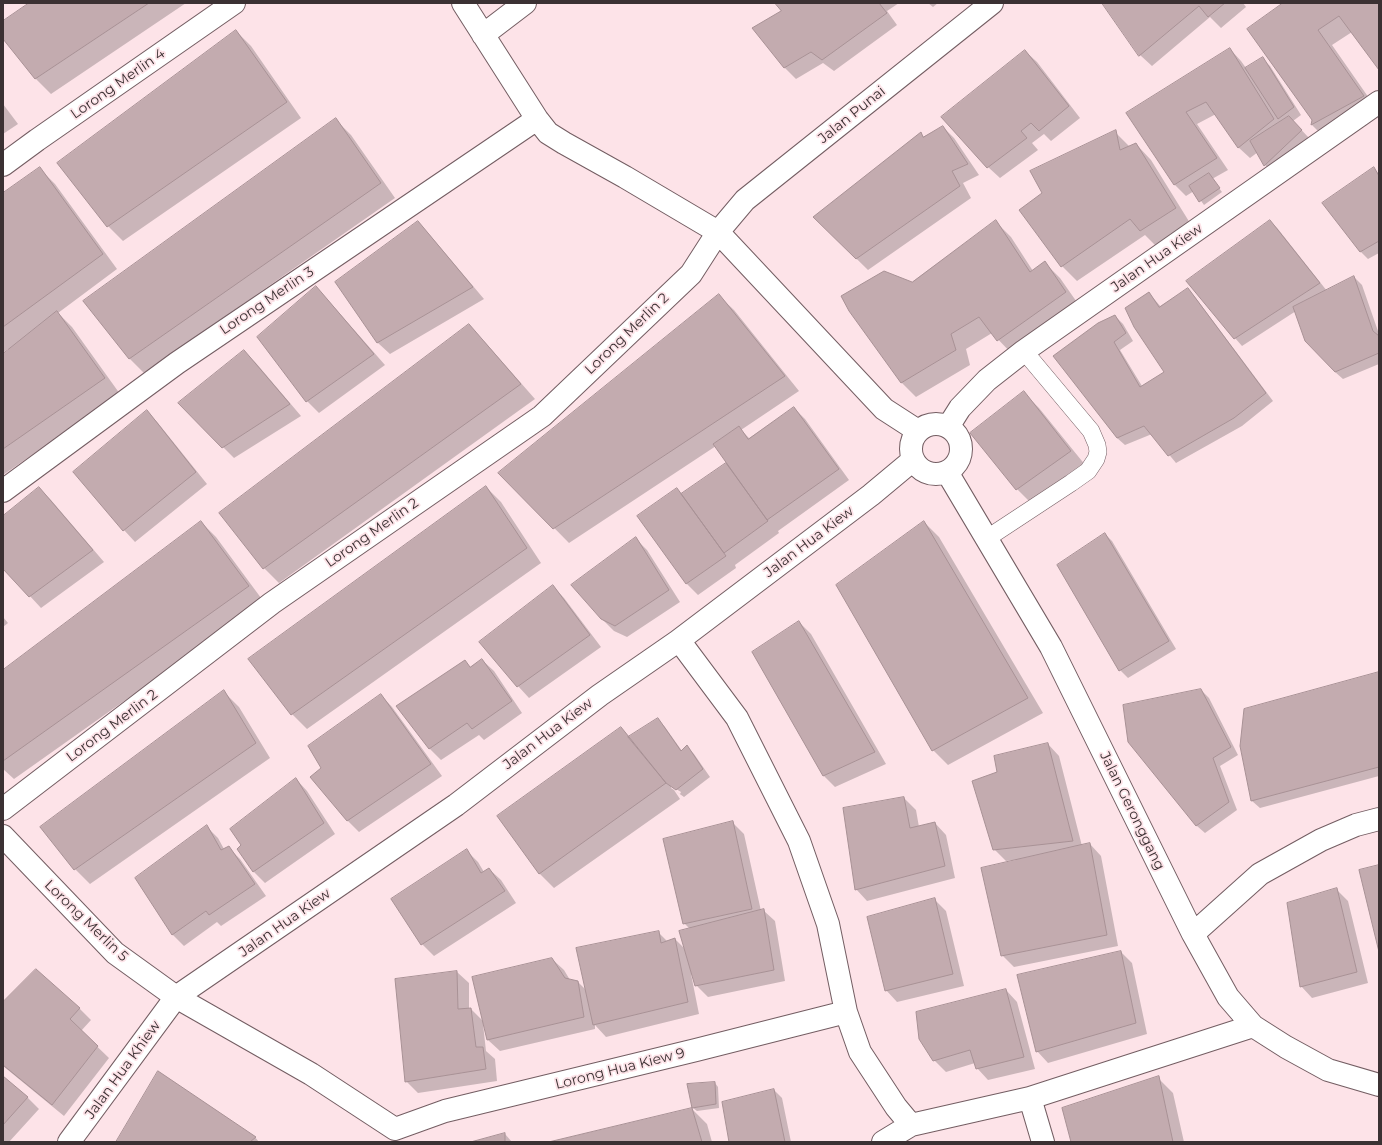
<!DOCTYPE html>
<style>
body{margin:0}
#map{position:relative;width:1382px;height:1145px;overflow:hidden;background:#fde3e8;font-family:Montserrat,sans-serif}
canvas{display:block}
.frame{position:absolute;inset:0;border:4px solid #3b3133;pointer-events:none}
</style>
<div id="map">
<canvas width="1382" height="1145"></canvas>
<div class="frame"></div>
</div>
<script>
const context = document.querySelector('canvas').getContext('2d');
context.lineJoin = 'round';
function fillPath(path, color) { context.fillStyle = color; context.fill(path, 'evenodd'); }
function trace(path, color, width, dash) { context.strokeStyle = color; context.lineWidth = width; context.lineCap = dash ? 'butt' : 'round'; context.setLineDash(dash || []); context.stroke(path); }
function label(font, color, halo, rows, align = 'center') {
  context.font = font + ' Montserrat,sans-serif'; context.lineWidth = 3.5; context.setLineDash([]); context.textBaseline = 'middle'; context.strokeStyle = halo; context.fillStyle = color; for (const [text, x, y, turn = 0] of rows) {
    context.save(); context.translate(x, y); context.rotate((+turn || 0) * Math.PI / 180); context.textAlign = isNaN(turn) ? turn : align; if (halo) context.strokeText(text, 0, 0); context.fillText(text, 0, 0); context.restore();
  }
}
const shadow = new Path2D(`
 M31 3H186L51 94 36 79 3 38V22Z
 M777 3H899L887 11 897 25 834 71 823 63 796 79 784 67 782 11Z
 M928 3H938L933 7Z
 M1103 3H1243L1246 7 1221 28 1210 17 1152 66 1140 55Z
 M1285 3H1379V69L1352 32 1332 45 1378 111 1327 140 1312 125 1313 120Z
 M236 31 251 46 301 118 123 241 108 226Z
 M1230 49 1241 61 1246 68 1263 59 1270 66 1301 115 1293 121 1309 138 1273 173 1265 165 1258 152 1250 158 1238 147 1216 114 1197 124 1228 170 1212 179 1222 192 1204 205 1194 191 1186 196 1175 185 1127 113Z
 M1025 51 1037 62 1080 118 1051 141 1044 134 1032 143 1038 150 1000 178 988 167Z
 M3 104 18 124 3 134Z
 M336 120 351 135 395 198 144 373 129 358Z
 M943 127 954 138 979 175 963 183 971 198 868 270 815 218 921 134 924 137Z
 M1115 132 1130 147 1136 144 1151 160 1190 223 1156 246 1145 235 1077 281 1062 266 1043 193Z
 M40 169 55 184 117 269 58 313 72 327 120 394 3 475V355L9 350 8 349 3 353V194Z
 M1374 169 1379 174V253L1368 259 1361 252Z
 M1270 221 1278 229 1327 291 1354 277 1362 285 1379 334V364L1343 379 1335 372 1296 311 1242 346 1235 338Z
 M418 222 429 234 484 299 390 354 378 343 336 282Z
 M996 222 1011 237 1033 271 1045 263 1060 278 1081 308 1013 355 992 333 966 349 970 365 916 397 901 382 912 283Z
 M316 287 327 299 385 365 319 413 307 401 258 337Z
 M1187 289 1195 297 1273 401 1242 426 1176 463 1152 434 1125 445 1117 438 1054 356 1115 316 1123 324 1133 341 1120 350 1142 386 1166 373 1149 293 1161 307Z
 M718 295 734 310 799 391 741 430 750 439 794 408 805 419 849 480 778 531 779 533 735 565 736 568 698 595 687 584 677 489 682 495 727 463 716 446 569 543 500 473Z
 M484 341 535 399 279 583 264 568Z
 M244 352 256 363 301 416 234 458 179 403Z
 M1024 393 1039 408 1086 466 1032 504 1017 489Z
 M147 411 158 423 207 484 135 542 124 530Z
 M486 487 501 502 541 563 307 729 292 714 250 660Z
 M39 488 51 500 104 562 41 608 3 567V518Z
 M201 522 216 537 264 602 14 779 3 769V671Z
 M924 522 939 537 1043 713 948 765 933 750Z
 M1105 534 1112 541 1176 649 1128 678 1120 670 1058 566Z
 M635 538 647 550 680 602 627 637 614 631 602 619Z
 M553 586 564 598 601 647 529 698 518 686Z
 M3 617 8 623 3 627Z
 M799 622 811 634 886 764 835 787 824 776 753 653Z
 M482 660 494 671 522 713 484 740 479 735 441 760 430 749 397 706 465 662 471 668Z
 M1379 673V776L1260 808 1252 801 1241 746Z
 M1201 690 1209 698 1238 755 1220 766 1237 810 1205 833 1197 826 1129 742Z
 M224 692 239 707 270 758 90 884 75 869Z
 M381 695 392 707 442 776 359 832 347 820 323 768Z
 M658 719 665 727 682 751 687 747 694 754 710 777 684 797 674 790 680 799 554 888 539 873 621 728 629 737ZM671 786 681 792 680 794 671 788Z
 M1048 744 1059 756 1082 846 1090 844 1101 856 1118 946 1014 967 1002 955 1016 861V860L1006 861 994 849 998 773Z
 M296 779 307 791 335 834 265 883 254 872Z
 M904 798 916 810 919 827 935 823 946 835 955 878 867 901 856 889Z
 M732 822 744 834 761 911 763 910 775 921 785 981 708 997 696 985 693 974H691L699 1014 606 1037 595 1025V1029L500 1051 488 1040 484 1024H483L486 1051 495 1059 497 1081 418 1093 406 1081 396 980 457 972 469 983V1009H471L484 1022 552 959 564 970 570 980 578 982 587 991 658 932 668 942 675 939 685 949 690 929 684 923Z
 M207 827 218 838 224 849 229 848 240 859 266 896 221 926 217 922 184 946 172 934Z
 M467 851 478 862 484 872 489 869 501 880 516 903 434 956 422 944Z
 M1336 889 1348 901 1368 983 1312 998 1301 986Z
 M935 900 946 911 964 986 897 1002 886 990Z
 M1121 952 1132 963 1147 1034 1048 1063 1037 1051Z
 M1006 990 1017 1002 1035 1069 988 1080 977 1068 975 1063 946 1072 934 1060Z
 M3 1003 79 1008 91 1020 81 1031 109 1058 64 1116 3 1066Z
 M3 1078 28 1098 39 1109 9 1142H3Z
 M1158 1078 1173 1093 1184 1142H1072Z
 M715 1083 718 1087 719 1108 697 1111 693 1108Z
 M774 1090 782 1098 791 1142H730Z
 M692 1109 707 1124 712 1142H553Z
 M505 1134 512 1142H475Z
 M255 1137 259 1142H117Z`);
const building = new Path2D(`
 M29 3H149L35 79 3 39V21Z
 M775 3H879L887 13 822 60 811 52 784 68 752 28 781 11Z
 M1102 3H1225L1208 17 1199 6 1139 56Z
 M1283 3H1379V70L1339 16 1318 30 1364 96 1311 125 1312 120 1247 29Z
 M236 30 287 102 107 227 57 163Z
 M1230 48 1274 119 1238 148 1206 102 1186 112 1217 158 1174 185 1126 113Z
 M1025 50 1069 106 1039 131 1031 123 1021 131 1027 138 987 168 941 117Z
 M1263 57 1294 107 1278 119 1245 68Z
 M1289 116 1302 130 1264 166 1250 141Z
 M336 118 381 183 129 359 83 301Z
 M943 126 968 164 952 171 960 186 856 259 813 217 921 132 923 137Z
 M1116 130 1120 150 1136 143 1176 208 1140 231 1130 219 1061 267 1019 210 1042 193 1030 171Z
 M40 167 103 254 3 327V193Z
 M1374 167 1379 176V241L1360 252 1322 203Z
 M1209 173 1220 188 1199 202 1189 186Z
 M996 220 1030 272 1045 261 1066 292 997 341 979 317 951 334 956 350 901 383 849 311 841 296 884 271 912 282Z
 M1270 220 1320 283 1234 339 1186 281Z
 M418 221 473 287 377 343 335 282Z
 M1354 276 1373 331 1379 336V353L1335 372 1305 341 1293 307Z
 M316 286 374 354 306 402 257 337Z
 M1188 288 1266 393 1234 418 1168 456 1144 426 1117 438 1053 356 1098 323 1115 315 1126 333 1114 342 1140 387 1164 372 1134 327 1125 308 1149 292 1159 307Z
 M719 294 785 376 553 529 498 473Z
 M57 311 105 378 3 449V354Z
 M469 324 521 384 263 569 219 513Z
 M244 350 290 404 222 448 178 403Z
 M1024 391 1071 451 1016 490 970 433Z
 M794 407 839 469 767 520 713 444 739 426 748 439Z
 M147 410 196 472 123 531 73 472Z
 M726 463 768 521 724 553 681 494Z
 M486 486 527 548 291 715 248 659Z
 M39 487 93 550 29 597 3 569V516Z
 M677 488 726 556 686 584 637 516Z
 M201 521 249 586 3 761V670Z
 M924 521 1028 698 932 751 836 585Z
 M1105 533 1169 641 1119 671 1057 565Z
 M636 537 669 590 615 626 601 619 571 585Z
 M553 585 590 635 517 687 479 642Z
 M799 621 875 752 823 776 752 652Z
 M482 659 512 701 472 729 467 723 429 749 396 706 465 660 470 667Z
 M1379 672V767L1251 801 1240 746 1244 709Z
 M1201 689 1231 747 1213 758 1229 802 1196 826 1128 742 1123 705Z
 M224 690 256 743 74 870 40 827Z
 M381 694 431 764 347 821 310 777 321 768 308 746Z
 M658 718 681 751 687 745 703 769 676 790 666 783 628 737Z
 M621 727 666 783 539 874 497 816Z
 M1048 743 1073 841 993 850 972 781 997 772 994 756Z
 M296 778 324 823 253 872 237 849 241 845 230 829Z
 M904 797 910 828 935 822 945 866 855 890 843 808Z
 M733 821 752 909 683 924 663 839Z
 M207 825 221 850 229 846 255 884 209 915 206 911 172 935 135 878Z
 M1090 843 1107 935 1001 956 981 868Z
 M467 849 481 873 489 868 505 891 421 945 391 899Z
 M1379 865V952L1359 870Z
 M1337 888 1357 972 1300 987 1287 903Z
 M935 898 953 974 885 991 867 917Z
 M764 909 774 970 695 986 679 931Z
 M659 931 661 943 675 938 688 1002 593 1025 576 948Z
 M1121 951 1136 1023 1036 1052 1017 975Z
 M552 958 565 978 578 981 584 1017 487 1040 472 977Z
 M36 969 80 1008 70 1019 98 1046 52 1105 3 1065V1002Z
 M457 971 458 1009 471 1008 476 1047H483L486 1069 405 1082 395 979Z
 M1006 989 1024 1057 976 1069 970 1050 933 1061 919 1039 916 1012Z
 M158 1071 256 1137 250 1142H116Z
 M3 1076 28 1097 3 1125Z
 M1159 1076 1173 1142H1071L1062 1108Z
 M715 1082 716 1104 692 1108 687 1084Z
 M774 1089 785 1142H729L722 1102Z
 M692 1108 702 1142H549Z
 M505 1133V1142H471Z`);
const service = new Path2D(`
 M986 539 1071 483 1088 471 1096 459 1098 452 1097 445 1091 431 1024 351`);
const minor = new Path2D(`
 M463 3 537 119 548 133 564 143 625 177 718 232 884 409 918 431
 M483 35 525 3
 M3 165 37 140 234 3
 M911 449a25 25 0 1 1 50 0a25 25 0 1 1-50 0Z
 M948 427 960 408 987 380 1024 351 1379 102
 M947 472 1051 647 1193 934 1228 997 1253 1026 1286 1047 1328 1070 1379 1085
 M3 491 177 363 537 119
 M678 641 684 647 737 718 799 841 828 924 846 1012 860 1052 896 1107 911 1125 1030 1098 1253 1026
 M3 809 272 603 542 416 691 274 718 232 745 200 992 3
 M3 836 115 953 176 997 311 1074 395 1129
 M1193 934 1260 874 1321 840 1356 825 1379 819
 M1030 1098 1043 1142
 M395 1129 445 1111 696 1050 846 1012
 M69 1142 176 997 456 805 600 695 678 641 871 495 913 460
 M883 1142 911 1125`);
const streetNames = [
 ["Lorong Merlin 4",118,84,-35],
 ["Jalan Punai",852,115,-39],
 ["Jalan Hua Kiew",1157,258,-35],
 ["Lorong Merlin 3",267,301,-34],
 ["Lorong Merlin 2",627,334,-44],
 ["Lorong Merlin 2",372,533,-35],
 ["Jalan Hua Kiew",809,542,-37],
 ["Lorong Merlin 2",112,726,-37],
 ["Jalan Hua Kiew",548,734,-37],
 ["Jalan Geronggang",1132,811,64],
 ["Lorong Merlin 5",86,921,44],
 ["Jalan Hua Kiew",285,923,-35],
 ["Lorong Hua Kiew 9",620,1069,-14],
 ["Jalan Hua Khiew",123,1070,-54]
];
fillPath(shadow, '#0003');
fillPath(building, '#c3abaf');
trace(building, '#a89195', 1);
trace(service, '#735d62', 18);
trace(minor, '#735d62', 24);
trace(service, '#fff', 17);
trace(minor, '#fff', 22);
label('14px', '#3b3133', '#fde3e8', streetNames);
</script>
